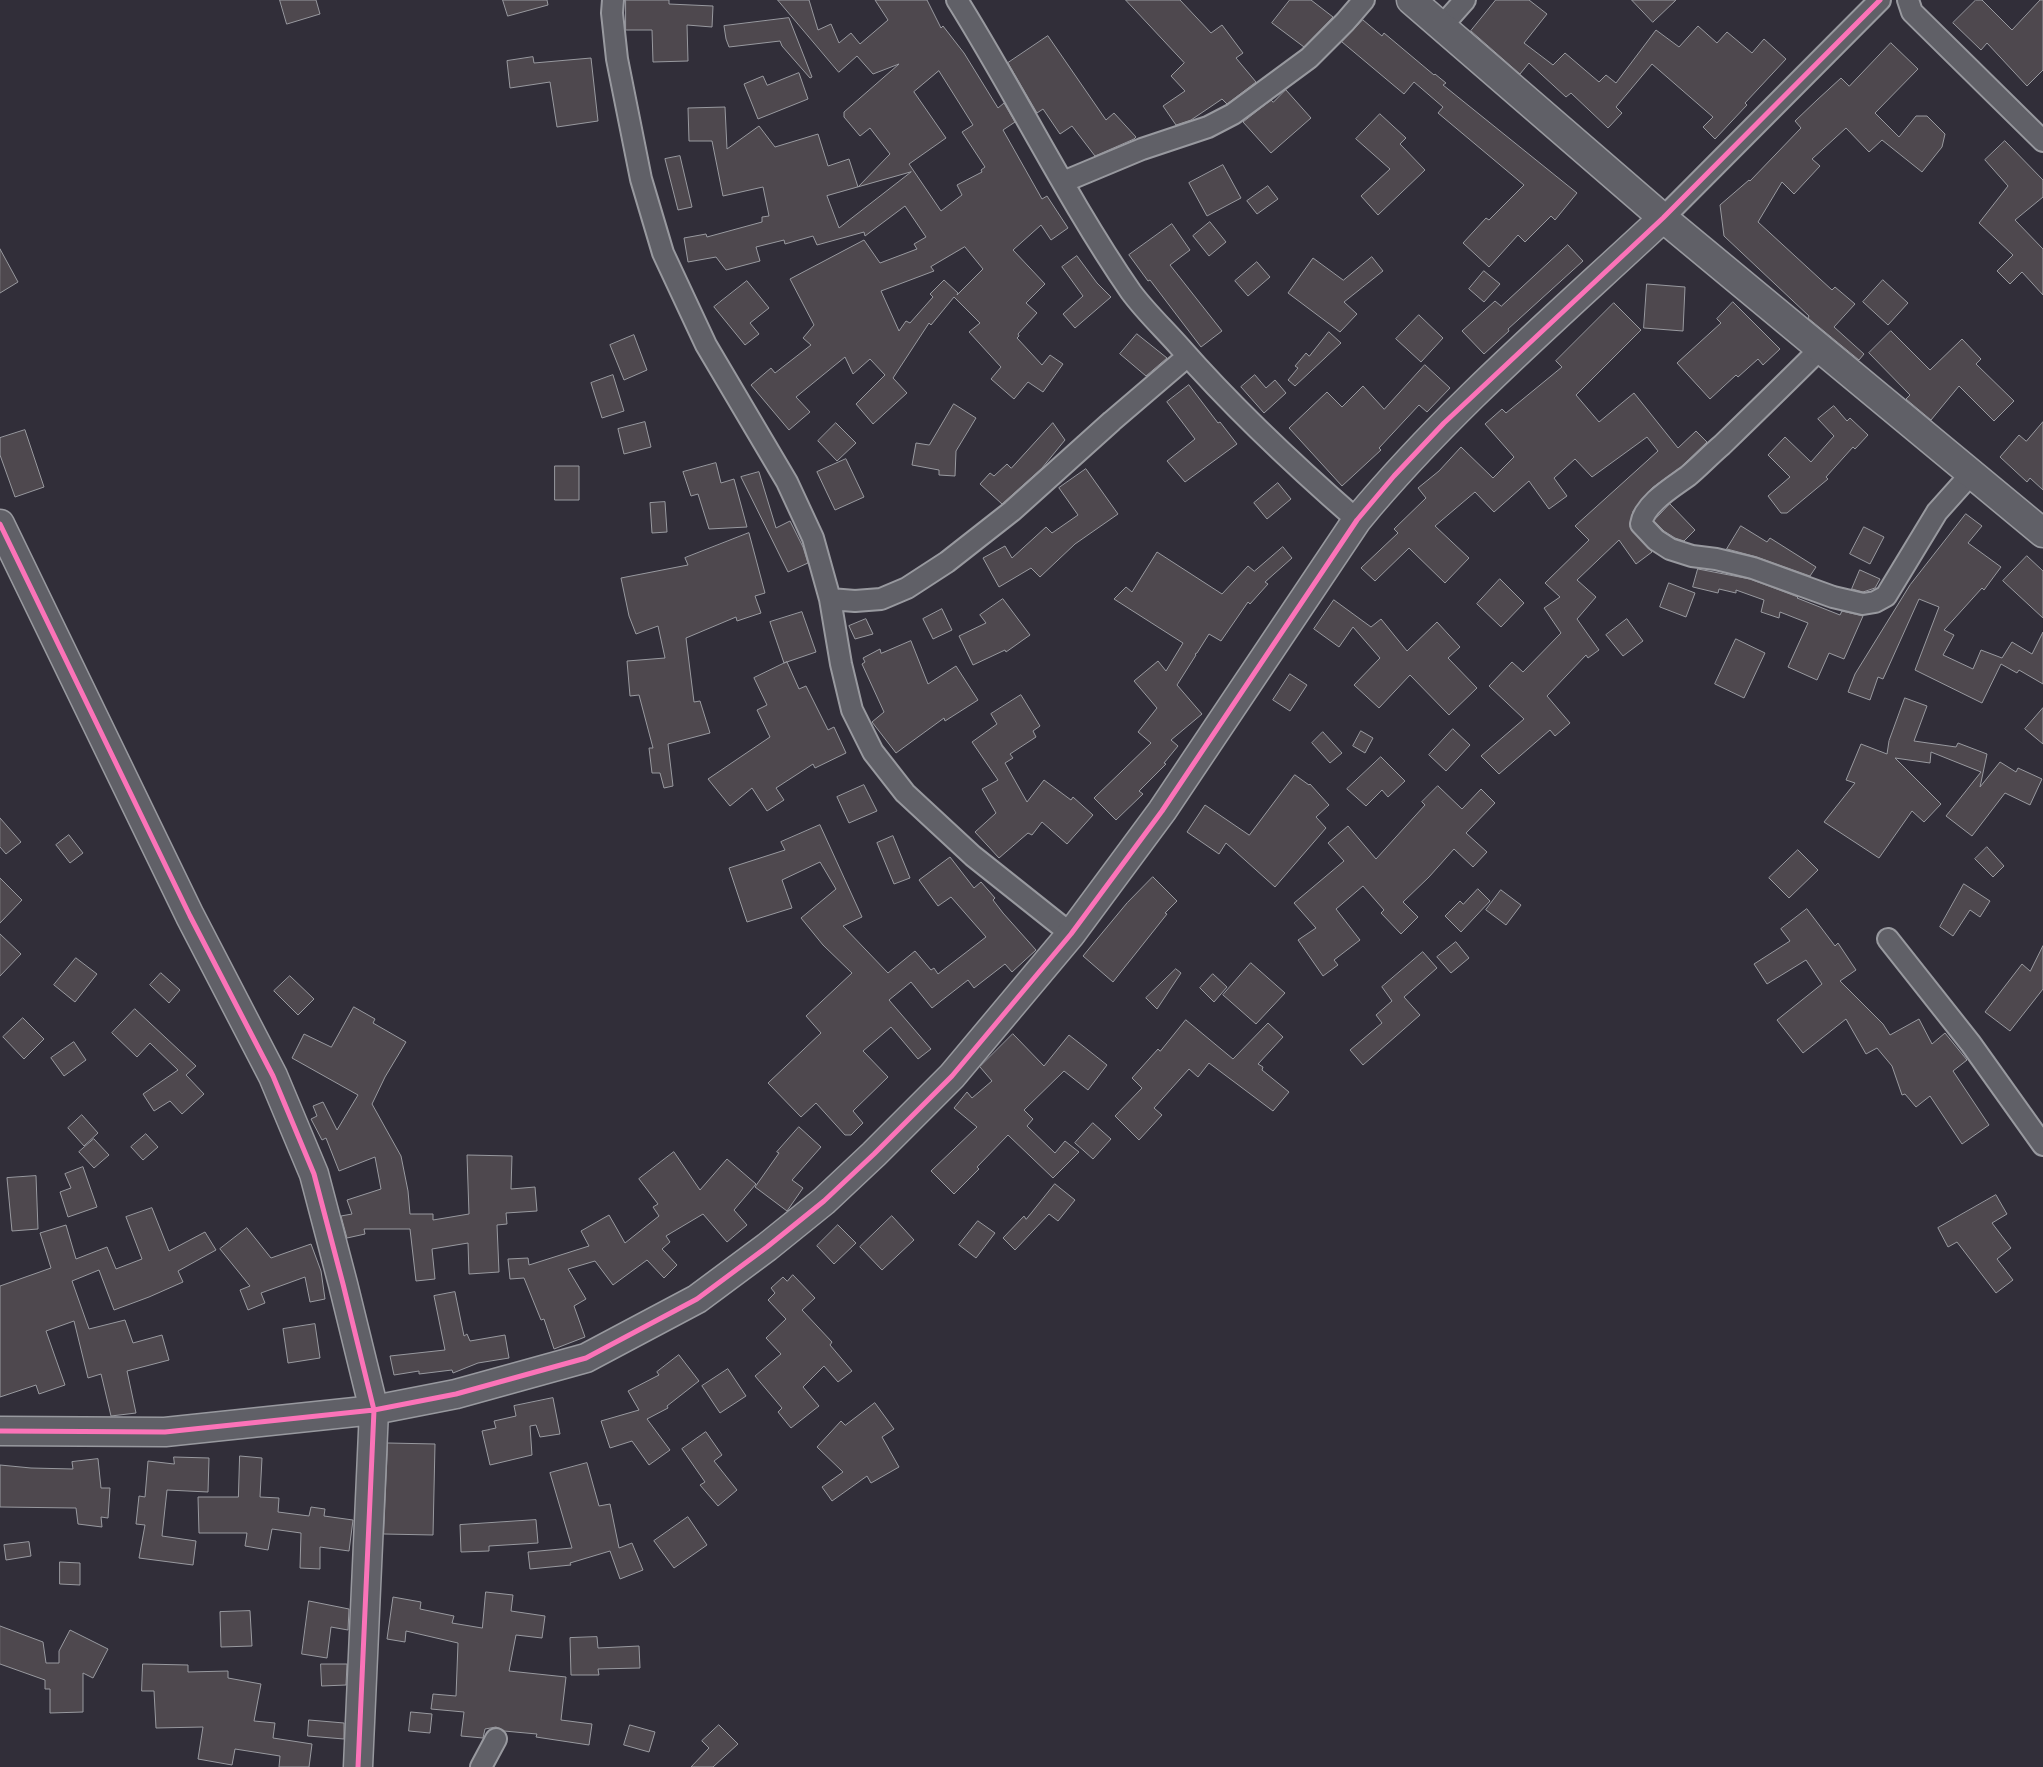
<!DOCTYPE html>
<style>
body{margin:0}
canvas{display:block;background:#312e39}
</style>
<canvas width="2043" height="1767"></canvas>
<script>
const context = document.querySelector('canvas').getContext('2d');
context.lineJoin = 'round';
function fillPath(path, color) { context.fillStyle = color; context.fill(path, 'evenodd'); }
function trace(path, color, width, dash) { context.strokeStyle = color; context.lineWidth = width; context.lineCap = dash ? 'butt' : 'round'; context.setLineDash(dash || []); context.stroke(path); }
const building = new Path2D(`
 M280 0H316L320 14 287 24Z
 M503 0H547L548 5 508 16Z
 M626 0H669V4L713 6 712 27 687 25 688 61 653 62 652 30H626Z
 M778 0H809L818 30 831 24 839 43 851 33 860 44 888 20 875 0H927L941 28 943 26 964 53 998 108 1004 103 1015 122 1003 130 1042 199 1047 196 1068 228 1051 240 1041 225 1013 250 1045 284 1026 303 1037 313 1018 334 1019 336 1017 338 1042 365 1050 355 1063 364 1043 392 1028 382 1014 399 991 379 1001 367 969 332 980 323 954 297 931 325 929 323 893 378 907 393 873 424 856 404 885 375 870 359 853 374 845 357 796 397 810 412 789 430 751 385 771 368 775 373 811 345 803 338 814 325 790 279 864 240 880 263 917 249 914 244 926 237 905 206 865 236 864 232 817 245 813 236 785 244 784 240 756 247 760 261 726 270 716 257 688 262 684 238 706 234 707 237 762 222V217L769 216 763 187 723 196 712 141H689L688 108 725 107 727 149 759 126 775 147 818 134 828 166 849 159 858 187 890 154 870 128 860 136 844 117V112L899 64 873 74 857 56 839 72ZM939 71 973 125 962 132 985 167 981 170 982 172 957 185 962 195 941 211 909 164 946 138 914 92ZM911 172 839 228 827 196ZM965 247 983 269 957 295 958 293 944 280 930 294 933 297 910 323 906 321 899 331 881 291 934 271 931 267Z
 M1126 0H1180L1211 33 1222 25 1243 53 1236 58 1256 82 1227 104 1222 99 1191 120 1176 125 1163 106 1185 91 1171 76 1184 63Z
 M1290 0H1311L1333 17 1304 47 1272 23Z
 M1496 0H1529L1547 14 1524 43 1553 65 1565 53 1599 82 1606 75 1616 83 1656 30 1679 47 1698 26 1717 43 1727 32 1752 53 1764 39 1786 59 1745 103 1747 105 1715 139 1703 127 1713 117 1652 64 1616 107 1622 113 1608 128 1571 93 1566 97 1529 63 1520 74 1471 31Z
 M1632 0H1676L1653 22Z
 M1976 0H1982L2012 30 2040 0H2043V70L2027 86 1987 43 1981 50 1953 23Z
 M789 18 812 77 810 78 782 46 780 41 729 47 726 39 724 26Z
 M1363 20 1382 36 1384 33 1434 75 1435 74 1446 83 1443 85 1577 193 1555 220 1551 216 1525 242 1518 235 1489 267 1463 243 1486 218 1489 220 1524 185 1438 113 1443 107 1414 82 1404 94 1342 42Z
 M1048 36 1106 120 1114 113 1136 137 1134 139 1095 156 1072 126 1060 134 1043 109 1037 113 1008 63Z
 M1891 43 1918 69 1875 113 1899 137 1916 116H1927L1945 134 1942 147 1922 172 1882 140 1869 152 1846 128 1812 159 1820 166 1794 194 1782 182 1758 222 1832 290 1835 287 1855 304 1834 327 1864 354 1859 360 1808 318 1809 316 1724 236 1720 205 1749 180 1750 181 1801 128 1795 121 1817 100 1841 78 1849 86Z
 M533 57 534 63 591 58 598 121 557 127 550 82 510 88 507 61Z
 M799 73 808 99 758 119 744 84 763 76 767 85Z
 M1286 90 1311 118 1271 153 1243 122 1271 100 1273 102Z
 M1380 114 1406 138 1400 144 1425 170 1378 215 1361 196 1390 169 1356 139Z
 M2005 141 2043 180V197L2015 220 2043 249V295L2022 272 2010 284 1997 271 2013 255 1979 223 2008 186 1985 160Z
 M680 156 692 207 678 210 665 159Z
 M1223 165 1241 198 1207 216 1189 183Z
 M1268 186 1278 199 1257 214 1247 201Z
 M1210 222 1226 242 1209 256 1193 236Z
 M1172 224 1190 250 1170 265 1222 331 1201 347 1150 280 1148 281 1129 255Z
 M1568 245 1583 261 1508 329 1509 331 1484 354 1462 331 1495 301 1501 306Z
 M0 249 18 282 0 293Z
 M1077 256 1097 283 1111 297 1075 328 1063 314 1083 296 1062 267Z
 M1372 257 1383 271 1344 302 1357 314 1340 332 1288 293 1313 258 1343 280Z
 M1257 262 1270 277 1248 296 1235 281Z
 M1484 271 1500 284 1484 302 1469 289Z
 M1883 280 1908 303 1888 325 1863 302Z
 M747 281 769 308 750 323 759 334 745 345 714 307Z
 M1647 284 1685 287 1683 331 1644 328Z
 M1733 302 1780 349 1763 365 1758 359 1738 377 1736 375 1710 399 1677 363 1721 323 1717 319Z
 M1614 303 1641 330 1576 395 1599 422 1634 393 1678 448 1696 431 1707 442 1681 467 1652 488 1633 511 1630 527 1652 552 1636 564 1619 540 1577 580 1596 597 1577 619 1599 650 1588 658 1586 655 1547 696 1570 723 1555 736 1550 730 1499 774 1481 756 1524 719 1489 686 1512 662 1523 672 1561 633 1544 608 1560 597 1545 583 1589 540 1575 526 1658 451 1647 437 1592 477 1575 459 1554 478 1567 496 1549 509 1529 481 1494 512 1475 492 1435 526 1469 558 1445 583 1409 548 1375 581 1361 568 1398 533 1394 529 1426 498 1418 488 1439 471 1461 447 1493 478 1514 457 1485 424 1502 409 1506 413 1562 367 1556 361Z
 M1419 315 1443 338 1421 362 1396 339Z
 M1891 331 1930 370 1962 339 1981 359 1976 364 2014 401 1994 421 1959 386 1931 420 1906 399 1910 395 1869 353Z
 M1329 332 1341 343 1295 386 1288 380 1298 368 1295 366 1306 353 1309 356Z
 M1137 334 1167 358 1146 376 1120 354Z
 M634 335 647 370 624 380 610 345Z
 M1425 365 1450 388 1427 412 1419 405 1379 448 1381 450 1342 486 1289 428 1327 392 1342 407 1363 386 1384 409Z
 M613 375 624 411 602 418 591 383Z
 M1255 375 1266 388 1275 380 1286 393 1264 413 1241 387Z
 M1189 385 1218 423 1220 422 1237 444 1185 482 1167 461 1195 439 1167 402Z
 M954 404 976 418 956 451 955 476 939 475V470L912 465 916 443 929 445Z
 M1834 406 1847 421 1850 418 1868 435 1855 449 1853 447 1826 477 1828 479 1787 513H1781L1768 496 1790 477 1768 455 1785 437 1811 462 1834 436 1818 419Z
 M645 422 651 447 624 454 618 429Z
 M2043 422V490L2030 478 2027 482 2000 457 2019 435 2026 441Z
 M836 423 856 443 837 461 818 441Z
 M1053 423 1065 440 1042 468 1002 504 980 484 990 473 994 476 1007 464 1011 468Z
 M25 430 44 487 15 497 0 455V438Z
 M846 459 864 497 835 510 817 472Z
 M716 463 721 483 734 479 747 527 709 529 698 494 691 496 683 472Z
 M555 466H579V500H555Z
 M1086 469 1118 514 1075 544 1040 577 1031 568 999 587 983 558 1005 546 1012 558 1046 527 1052 533 1078 515 1059 488Z
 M759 472 776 528 790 521 803 547 808 563 788 572 741 477Z
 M1278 483 1291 499 1267 519 1254 503Z
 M665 502 667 532 652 533 650 503Z
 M1670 504 1695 530 1684 541 1675 538 1664 531 1654 521Z
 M1966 514 1982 526 1968 543 2001 567 1984 590 1982 588 1944 630 1954 635 1943 655 1973 669 1981 650 2002 658 2012 642 2032 654 2043 632V684L2019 670 2017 673 2001 664 1982 703 1915 670 1939 607 1919 599 1883 679 1878 677 1870 700 1848 692 1855 674 1910 585Z
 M1741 526 1767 542 1770 538 1816 567 1810 576 1757 557 1727 549Z
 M1864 527 1884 537 1870 564 1850 554Z
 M749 533 765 593 755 596 761 613 737 621 736 617 686 638 694 702 700 701 710 733 668 744 673 786 664 788 660 773H652L649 748H653L639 695 630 696 627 661 665 658 658 626 636 634 629 616 621 578 688 565 685 558Z
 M1283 547 1292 558 1265 582 1268 584 1250 604 1248 602 1221 641 1209 634 1197 653 1195 654 1196 655 1177 685 1202 714 1171 740 1178 746 1164 763 1166 764 1139 791 1143 794 1116 820 1094 798 1151 743 1138 732 1157 708 1134 681 1158 661 1166 671 1183 643 1114 599 1126 587 1132 592 1157 552 1222 594 1248 566 1254 571Z
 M2027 556 2043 571V618L2003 581Z
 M1698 569 1750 579 1798 597 1797 598 1840 615 1842 611 1863 616 1844 659 1829 653 1817 680 1788 667 1808 623 1780 612 1779 618 1761 612 1764 600 1736 590V593L1719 589 1718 593 1693 587Z
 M1860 570 1880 579 1875 588 1863 592 1852 589Z
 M1500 579 1524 603 1501 627 1477 604Z
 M1669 583 1695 593 1686 617 1660 607Z
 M1003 599 1030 635 1006 652 1005 650 973 665 959 636 986 623 980 615Z
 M1334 600 1371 627 1381 619 1407 651 1437 622 1460 647 1448 658 1477 688 1449 715 1410 675 1379 708 1354 685 1380 658 1353 627 1339 647 1314 629Z
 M942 609 952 630 933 639 923 619Z
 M802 612 816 652 784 663 770 622Z
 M866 619 873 634 855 639 849 626Z
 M1627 619 1643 641 1623 656 1606 635Z
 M1736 639 1765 653 1744 698 1715 684Z
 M911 641 928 684 956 666 978 700 945 721 944 718 896 753 872 722 884 712 862 664 865 662 863 658 880 649 881 653Z
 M787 662 799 689 806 686 828 730 834 727 846 753 815 768 813 764 776 788 784 800 767 811 752 788 730 806 708 779 770 737 757 710 767 705 754 678Z
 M1290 674 1307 685 1290 711 1273 700Z
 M1021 695 1040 726 1033 731 1036 737 1010 754 1013 758 1005 763 1027 802 1044 780 1071 800 1073 797 1093 815 1067 844 1042 822 1032 835 1028 833 999 858 975 832 996 813 982 789 998 780 972 742 997 724 991 714Z
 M1905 698 1927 706 1914 741 1956 747 1958 743 1987 754 1980 787 2000 762 2016 772 2018 768 2042 779 2030 805 2005 793 1972 836 1946 816 1981 772 1931 752 1930 763 1895 758 1941 804 1924 822 1912 811 1879 858 1824 822 1855 783 1846 780 1861 744 1887 754 1889 741Z
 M2043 708V744L2025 729Z
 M1453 729 1470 745 1446 771 1429 755Z
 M1361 731 1373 738 1365 753 1353 746Z
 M1323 732 1342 753 1330 763 1312 743Z
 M1381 757 1405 781 1388 797 1382 790 1366 806 1347 789Z
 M1295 775 1309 785 1310 784 1329 805 1316 817 1326 828 1275 887 1226 843 1219 854 1187 832 1205 805 1249 835Z
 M864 785 877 811 849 823 837 797Z
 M1438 786 1462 809 1481 789 1495 803 1466 833 1487 852 1473 867 1454 849 1429 877 1403 902 1418 917 1401 934 1381 913 1384 910 1363 886 1336 909 1360 940 1334 960 1338 965 1323 976 1298 940 1316 928 1294 903 1344 861 1328 843 1348 826 1376 859 1425 805 1422 802Z
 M0 818 21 842 6 854 0 847Z
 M820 825 862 917 843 926 888 973 915 951 931 970 934 968 938 974 986 937 951 897 938 906 919 880 950 857 974 888 981 882 995 898 993 900 1003 913 1036 950 1012 972 1005 964 974 988 968 980 932 1008 911 982 889 1000 931 1049 918 1059 891 1027 863 1051 888 1077 853 1111 863 1123 851 1135H845L816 1103 801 1117 768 1083 821 1033 806 1016 852 973 823 945 801 918 836 889 820 862 782 880 792 908 747 922 729 868 785 850 781 842Z
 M69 835 83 853 70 863 56 845Z
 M893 836 910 878 894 884 877 843Z
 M1987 847 2004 866 1993 877 1975 859Z
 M1798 850 1818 870 1789 898 1769 878Z
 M1153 877 1177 901 1165 913 1167 914 1113 982 1083 956 1127 903Z
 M0 878 22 900 0 923Z
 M1964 884 1990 901 1980 917 1970 910 1953 936 1940 927Z
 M1478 889 1490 901 1461 932 1445 916 1460 901 1463 904Z
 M1501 890 1521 905 1506 925 1486 910Z
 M1807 909 1835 946 1838 943 1856 970 1840 981 1883 1024 1890 1035 1919 1019 1932 1044 1945 1033 1967 1060 1953 1071 1989 1125 1962 1144 1930 1096 1916 1107 1905 1094 1902 1095 1892 1066 1877 1048 1866 1054 1846 1019 1803 1053 1777 1020 1822 984 1806 960 1767 984 1754 964 1790 941 1781 929Z
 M0 934 21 954 0 976Z
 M1456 942 1469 958 1451 973 1437 957Z
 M2043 946V989L2010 1031 1985 1012 2022 964 2030 971Z
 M1423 952 1437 968 1404 997 1420 1015 1363 1065 1350 1050 1382 1023 1376 1015 1392 1001 1382 987Z
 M76 958 97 974 75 1002 54 985Z
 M1251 963 1285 993 1256 1024 1223 995Z
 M1176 969 1181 973 1157 1009 1146 998Z
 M161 973 180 990 169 1003 150 985Z
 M1213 974 1227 987 1214 1002 1200 988Z
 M290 976 314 999 298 1015 274 991Z
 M354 1007 375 1019 373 1023 406 1042 385 1077 372 1104 401 1156 408 1191 410 1214H433V1220L469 1214 467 1155 512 1156 511 1189 535 1187 537 1211 506 1213 507 1224 497 1225 499 1272 469 1274 468 1243 432 1249 435 1279 416 1281 410 1229H364L365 1234 347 1238 341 1216 352 1214 347 1200 381 1189 375 1157 339 1171 326 1138 322 1140 311 1119 317 1116 313 1106 323 1102 337 1130 358 1095 292 1058 304 1034 331 1047Z
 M135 1009 196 1066 186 1075 204 1094 182 1114 170 1101 154 1111 143 1094 178 1070 150 1043 137 1057 112 1033Z
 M23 1018 44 1039 24 1059 3 1037Z
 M1186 1020 1233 1059 1268 1023 1283 1037 1258 1064 1263 1067 1262 1070 1289 1092 1273 1111 1209 1063 1198 1077 1189 1069 1154 1108 1162 1115 1139 1140 1115 1116 1142 1088 1132 1078 1158 1049 1160 1051Z
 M1013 1034 1044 1066 1069 1035 1107 1065 1088 1090 1064 1071 1024 1110 1033 1119 1027 1126 1055 1153 1065 1141 1079 1152 1053 1178 1008 1135 977 1167 979 1169 954 1194 931 1171 977 1127 954 1108 967 1092 972 1098 992 1081 980 1067Z
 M74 1042 86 1060 64 1076 51 1058Z
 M82 1115 98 1133 84 1146 68 1128Z
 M1093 1123 1111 1139 1093 1159 1075 1143Z
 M799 1127 821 1147 792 1180 803 1188 787 1211 755 1187 779 1153 777 1152Z
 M146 1134 158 1147 143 1160 131 1147Z
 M94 1139 109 1155 94 1168 79 1152Z
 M674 1152 700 1190 727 1159 756 1184 734 1210 747 1225 727 1242 703 1214 666 1236 670 1242 662 1249 677 1265 664 1278 647 1260 613 1285 595 1261 568 1269 586 1299 574 1306 585 1337 554 1349 544 1319 541 1320 524 1278 510 1279 508 1259 528 1258 529 1265 589 1246 581 1231 609 1215 625 1243 659 1216 653 1207 658 1204 639 1179Z
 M83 1167 97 1207 68 1217 60 1192 71 1188 65 1174Z
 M36 1176 38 1229 12 1231 7 1178Z
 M1055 1184 1075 1200 1058 1221 1049 1214 1015 1250 1003 1238 1024 1216 1026 1219Z
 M1996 1195 2007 1214 1992 1223 2011 1248 1997 1259 2013 1280 1996 1293 1957 1242 1948 1247 1938 1228Z
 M152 1208 169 1251 205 1232 216 1250 178 1271 183 1282 149 1297 114 1310 99 1270 72 1281 89 1329 125 1320 133 1343 162 1335 169 1360 127 1371 136 1413 111 1416 101 1374 88 1378 74 1321 46 1331 65 1385 39 1394 36 1385 0 1397V1286L51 1268 40 1233 66 1225 76 1259 107 1247 116 1269 142 1259 126 1217Z
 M892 1216 914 1240 882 1270 860 1247Z
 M978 1221 995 1233 976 1258 959 1245Z
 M838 1225 856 1243 834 1264 817 1246Z
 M247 1228 271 1258 311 1244 321 1271 325 1299 310 1302 305 1277 261 1293 265 1303 248 1310 240 1290 250 1286 220 1249Z
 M793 1275 815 1298 802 1310 832 1342 830 1345 852 1371 838 1382 824 1366 803 1387 819 1406 791 1428 778 1412 782 1408 755 1376 781 1354 766 1338 786 1319 768 1300 775 1293 771 1288 783 1277 787 1281Z
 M455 1292 464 1336 467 1334 470 1341 505 1335 509 1358 478 1363 453 1373 452 1370 419 1374V1371L394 1375 390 1356 445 1350 434 1296Z
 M315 1324 320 1358 288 1363 283 1329Z
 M679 1355 699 1381 667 1406 668 1408 647 1419 670 1450 649 1465 632 1441 610 1448 601 1421 639 1410 628 1391 659 1375 657 1372Z
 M728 1369 746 1396 720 1413 702 1386Z
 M553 1398 560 1434 540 1437 536 1425 530 1426 532 1455 490 1465 482 1431 496 1428 494 1421 516 1416 514 1406Z
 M875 1403 894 1429 882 1437 899 1467 871 1483 867 1476 832 1501 822 1487 843 1472 817 1447 841 1421 845 1425Z
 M706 1432 722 1455 714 1461 737 1490 718 1506 700 1485 705 1482 682 1449Z
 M388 1443 435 1444 433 1535 384 1534Z
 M240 1456 262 1458 260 1497 279 1498 278 1512 309 1516 311 1507 325 1509 324 1516 353 1520 349 1551 320 1547V1569L300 1568 301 1533 272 1529 268 1550 245 1546 247 1533H199L198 1497H238Z
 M174 1457 209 1458 208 1492 167 1490 162 1536 196 1541 193 1565 139 1558 145 1525 136 1524 139 1496 145 1497 148 1461 174 1464Z
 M98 1459 101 1488H110L108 1518 101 1517 102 1527 78 1524 76 1508 0 1507V1465L31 1468 73 1469 72 1462Z
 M587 1463 599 1506 610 1504 619 1548 632 1543 643 1570 620 1579 610 1551 570 1563 571 1565 530 1569 528 1552 572 1548 550 1473Z
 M688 1517 707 1545 674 1568 654 1541Z
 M536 1520 538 1543 489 1546V1551L461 1552 460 1525Z
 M29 1542 31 1556 6 1560 4 1545Z
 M60 1562 80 1563V1585L60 1584Z
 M486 1592 513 1595 511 1611 545 1616 542 1638 516 1635 509 1671 566 1677 561 1720 592 1724 589 1745 536 1737 537 1734 504 1731 496 1727 485 1729 483 1738 461 1736 464 1712 431 1709 433 1694 456 1696 458 1643 406 1631 405 1642 387 1639 393 1597 421 1602 420 1609 454 1616 452 1623 482 1628Z
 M309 1601 349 1609 348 1630 331 1627 327 1658 302 1654Z
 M250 1611 252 1646 221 1647 220 1612Z
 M0 1626 43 1642 46 1663H59V1651L70 1630 108 1649 93 1678 83 1673V1712L50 1713V1689H45V1680L0 1664Z
 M597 1637 598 1648 639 1646 640 1668 598 1669 599 1675H571L570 1638Z
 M143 1664 188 1665V1672L228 1671V1678L261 1684 254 1721 275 1723 273 1738 312 1744 309 1767H279L280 1756 235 1749 232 1765 198 1759 203 1727 156 1728 154 1691H142Z
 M321 1664H347L346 1685 322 1686Z
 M411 1712 432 1714 430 1733 409 1731Z
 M309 1720 344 1723V1739L308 1736Z
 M630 1725 655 1732 649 1752 624 1745Z
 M719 1725 738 1744 713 1767H691L709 1748 702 1741Z`);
const street = new Path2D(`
 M613 0 612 13 617 59 641 179 663 253 706 345 787 482 813 538 830 599 841 664 852 710 873 752 905 793 973 856 1071 934
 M957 0C1017 96 1067 199 1131 292 1145 311 1163 328 1179 346 1234 409 1294 465 1357 520
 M1908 0 1912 12 2043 141
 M1442 26 1465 0
 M1063 182 1142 149 1208 127 1233 114 1309 58 1345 22 1364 0
 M1663 218 1880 0
 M1820 349C1788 381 1755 413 1722 445 1710 455 1700 466 1688 476 1673 487 1644 504 1641 524L1656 540 1670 549 1692 556 1716 559 1753 568 1833 597 1863 604 1875 602 1886 596 1937 512 1971 474
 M830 599 855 601 881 599 907 588 947 562 1012 511 1112 421 1188 356
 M1888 939 1971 1044 2043 1145
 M481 1767 496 1739`);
const secondary = new Path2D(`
 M1411 0 1663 218 2043 533
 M0 524 190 916 273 1076 314 1174 343 1284 374 1410 358 1767
 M0 1431 165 1432 374 1410 456 1394 586 1358 697 1299 767 1247 824 1201 874 1154 952 1076 1071 934 1162 811 1357 520C1448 410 1558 316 1663 218`);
const cycleway = new Path2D(`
 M0 524 190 916 273 1076 314 1174 343 1284 374 1410 358 1767
 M0 1431 165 1432 374 1410 456 1394 586 1358 697 1299 767 1247 824 1201 874 1154 952 1076 1071 934 1162 811 1357 520 1394 476 1444 423 1663 218 1880 0`);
fillPath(building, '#4e484e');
trace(building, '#98999f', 1);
trace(street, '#98999f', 24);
trace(secondary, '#98999f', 31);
trace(street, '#606067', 20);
trace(secondary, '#606067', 28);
trace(cycleway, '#fb73b8', 5);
</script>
